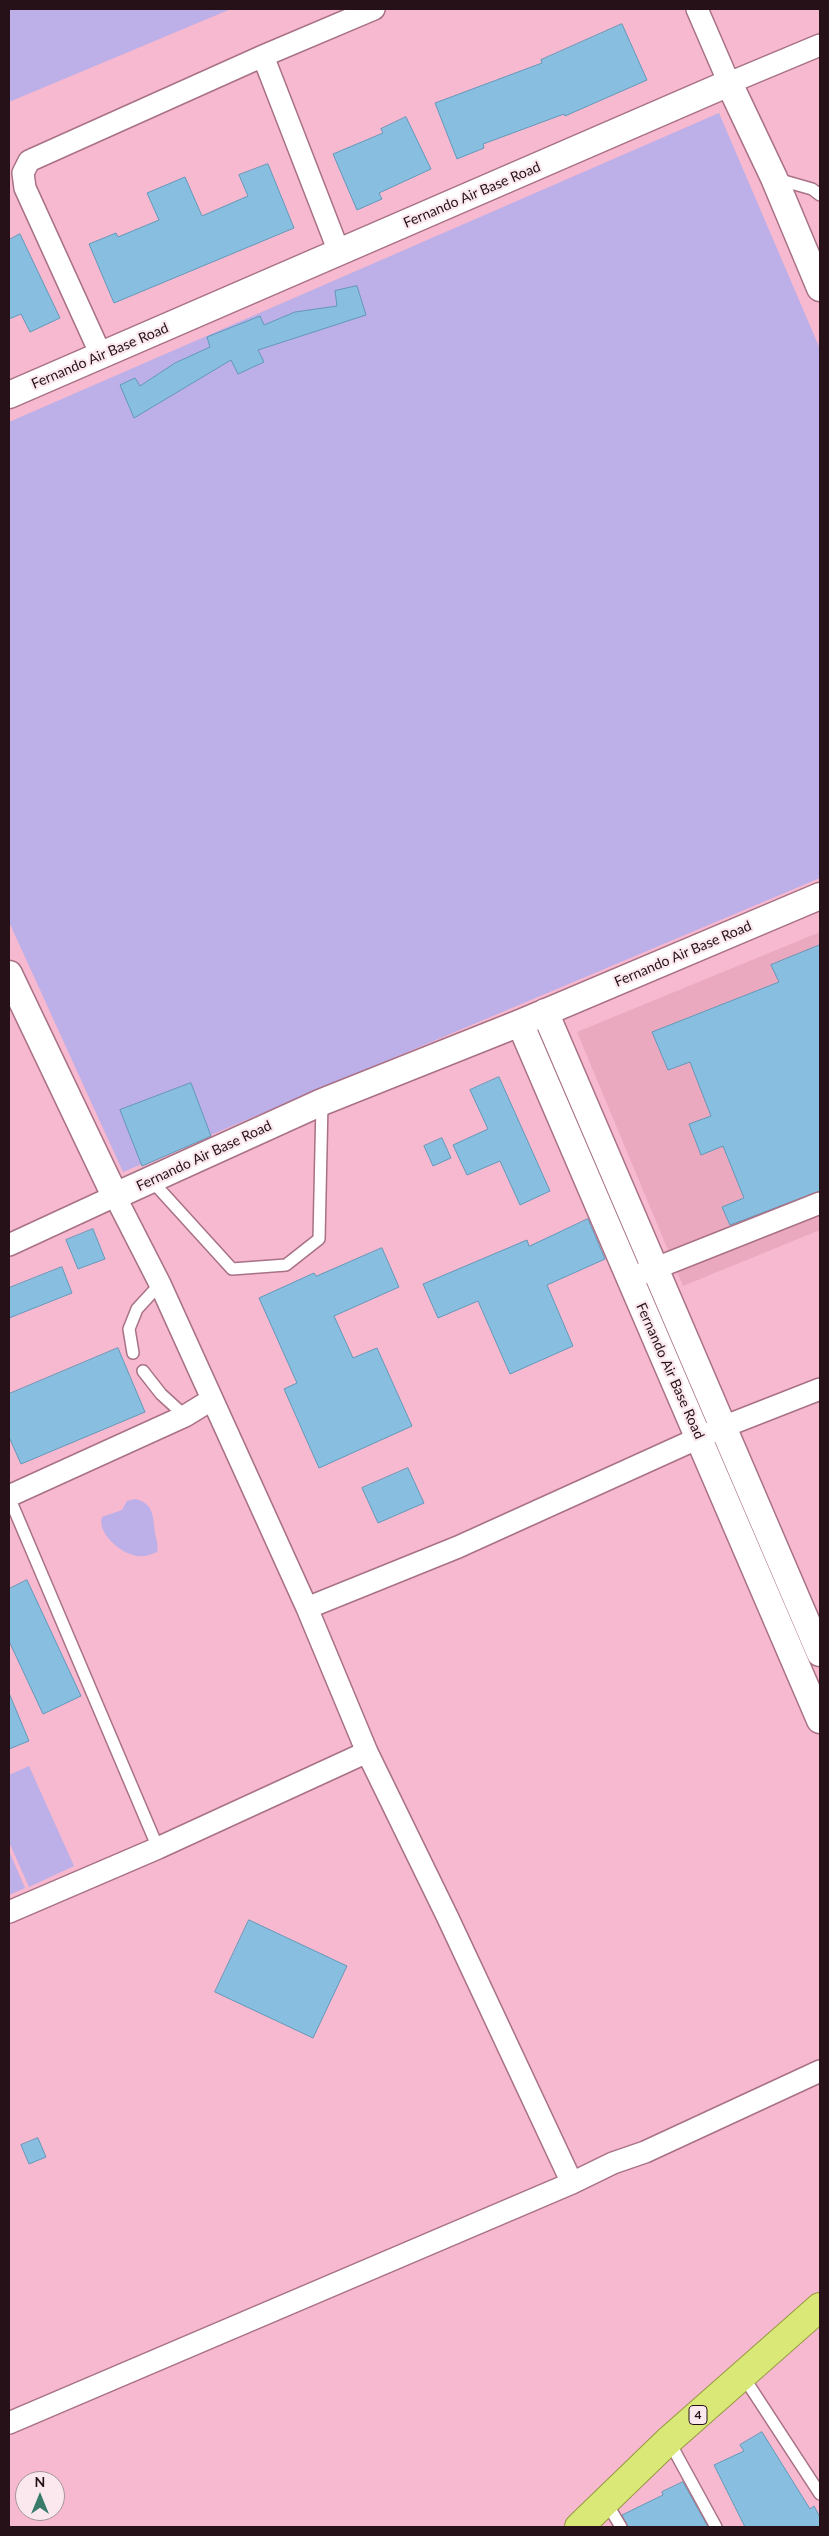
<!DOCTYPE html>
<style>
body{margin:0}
#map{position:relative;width:829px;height:2536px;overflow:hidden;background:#f6b9cf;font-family:Lato,sans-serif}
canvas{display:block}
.frame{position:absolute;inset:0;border:10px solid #261119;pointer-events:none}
.north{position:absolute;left:15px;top:2471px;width:50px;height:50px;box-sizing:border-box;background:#fbe8ee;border:1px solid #a69299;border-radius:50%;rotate:0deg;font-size:14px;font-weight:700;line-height:20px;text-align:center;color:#261119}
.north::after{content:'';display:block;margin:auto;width:18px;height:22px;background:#397b6b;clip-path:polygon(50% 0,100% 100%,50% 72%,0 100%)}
</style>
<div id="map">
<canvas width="829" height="2536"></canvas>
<div class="frame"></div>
<div class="north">N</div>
</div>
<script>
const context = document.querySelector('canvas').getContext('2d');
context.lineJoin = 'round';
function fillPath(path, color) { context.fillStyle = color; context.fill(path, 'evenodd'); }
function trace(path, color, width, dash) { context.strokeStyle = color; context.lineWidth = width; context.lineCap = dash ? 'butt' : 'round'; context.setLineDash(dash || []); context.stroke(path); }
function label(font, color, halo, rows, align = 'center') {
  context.font = font + ' Lato,sans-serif'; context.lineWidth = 4.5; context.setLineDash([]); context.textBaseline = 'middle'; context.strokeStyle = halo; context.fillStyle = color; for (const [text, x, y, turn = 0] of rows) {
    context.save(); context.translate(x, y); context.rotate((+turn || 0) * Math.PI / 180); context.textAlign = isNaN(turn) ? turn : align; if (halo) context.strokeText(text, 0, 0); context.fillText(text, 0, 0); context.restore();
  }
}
const built = new Path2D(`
 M820 932V1230L683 1286 577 1032Z`);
const green = new Path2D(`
 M9 9H231L9 102Z
 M719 113 820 349V878L123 1172 9 922V422Z
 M135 1499C154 1503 153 1517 155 1533 156 1540 159 1544 157 1552 150 1555 141 1558 133 1555 119 1551 97 1533 102 1517L122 1510 127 1501Z
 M29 1766 74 1866 29 1887 9 1842V1775Z
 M9 1851 25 1888 9 1895Z`);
const building = new Path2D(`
 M622 24 647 80 565 116 564 114 483 144 484 148 457 159 435 103 542 63 541 60Z
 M406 117 431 169 379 193 382 199 357 210 333 154 383 133 381 129Z
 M268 164 294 228 114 303 89 244 116 233 118 237 159 220 147 193 185 177 202 216 248 196 239 175Z
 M20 234 60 318 30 332 21 314 9 319V240Z
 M357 286 366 315 258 350 264 362 238 374 231 360 134 418 120 385 135 378 140 386 175 363 210 347 207 337 260 316 264 325 295 312 337 306 335 291Z
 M820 945V1191L730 1225 722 1207 744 1198 723 1146 701 1155 689 1124 711 1116 690 1062 668 1070 652 1032 779 982 771 965Z
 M499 1077 550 1191 520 1205 500 1161 467 1175 453 1145 488 1129 470 1090Z
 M191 1083 211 1136 142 1166 120 1110Z
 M442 1138 451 1158 433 1166 424 1146Z
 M588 1219 605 1259 547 1285 573 1346 510 1374 478 1301 438 1318 423 1284 527 1240 529 1246Z
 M93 1229 105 1259 78 1269 66 1240Z
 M382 1248 399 1287 334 1316 353 1358 377 1348 412 1426 319 1468 284 1389 297 1383 259 1298 314 1273 316 1276Z
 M62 1267 72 1293 9 1318V1288Z
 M118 1348 145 1412 21 1464 9 1437V1394Z
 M408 1468 424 1503 378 1523 362 1488Z
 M27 1580 81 1696 43 1714 9 1641V1589Z
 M9 1693 29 1741 9 1749Z
 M249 1920 347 1966 313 2038 215 1992Z
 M38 2138 46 2157 29 2164 21 2145Z
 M762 2432 810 2509 814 2506 820 2517V2527H745L714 2465 744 2451 740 2445Z
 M683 2482 708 2527H628L622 2515 663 2495 662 2492Z`);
const service = new Path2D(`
 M777 179 812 189 820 195
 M152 1181 232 1269 286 1265 319 1239 322 1103
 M133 1353 129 1329 137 1309 160 1284
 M143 1371 161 1394 185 1416
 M9 1497 158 1848
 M743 2376 820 2494
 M669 2441 716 2527
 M606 2502 621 2527`);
const minor = new Path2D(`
 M697 9 729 83 820 45
 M263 56 339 252
 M101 355 25 188 23 173 29 161 263 56 374 9
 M9 1245 115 1196 160 1284 307 1608 367 1752 447 1916 572 2183
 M641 1274 820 1203
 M9 1496 185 1416 211 1400
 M307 1608 458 1547 723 1427 820 1389
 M9 1912 158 1848 367 1752
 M9 2423 572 2183 613 2163 645 2152 820 2071`);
const tertiary = new Path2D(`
 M9 395 729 83 774 178 820 288
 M9 974 115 1196 322 1102 520 1023 820 896
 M545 1012 820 1653
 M520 1023 820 1720`);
const trunk = new Path2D(`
 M579 2527 668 2441 820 2307`);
const shields = [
 [698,2415,18]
];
const shieldNames = [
 ["4",698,2415]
];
const streetNames = [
 ["Fernando Air Base Road",472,195,-23],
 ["Fernando Air Base Road",100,356,-23],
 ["Fernando Air Base Road",683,954,-23],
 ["Fernando Air Base Road",204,1156,-25],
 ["Fernando Air Base Road",670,1371,66]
];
fillPath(built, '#eba9c0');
fillPath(green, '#bdafe7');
fillPath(building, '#88bee0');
trace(building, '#6398b8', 1);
trace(service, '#a87185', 14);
trace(minor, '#a87185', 24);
trace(tertiary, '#a87185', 29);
trace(trunk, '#959941', 30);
trace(service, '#fff', 11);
trace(minor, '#fff', 21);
trace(tertiary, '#fff', 26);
trace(trunk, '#dae878', 28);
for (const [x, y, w] of shields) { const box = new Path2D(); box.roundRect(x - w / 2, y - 9.5, w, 19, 4); context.fillStyle = '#fbe8ee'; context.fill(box); trace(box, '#261119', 1); }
label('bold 12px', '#261119', null, shieldNames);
label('14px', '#261119', '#fbe8ee', streetNames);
</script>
